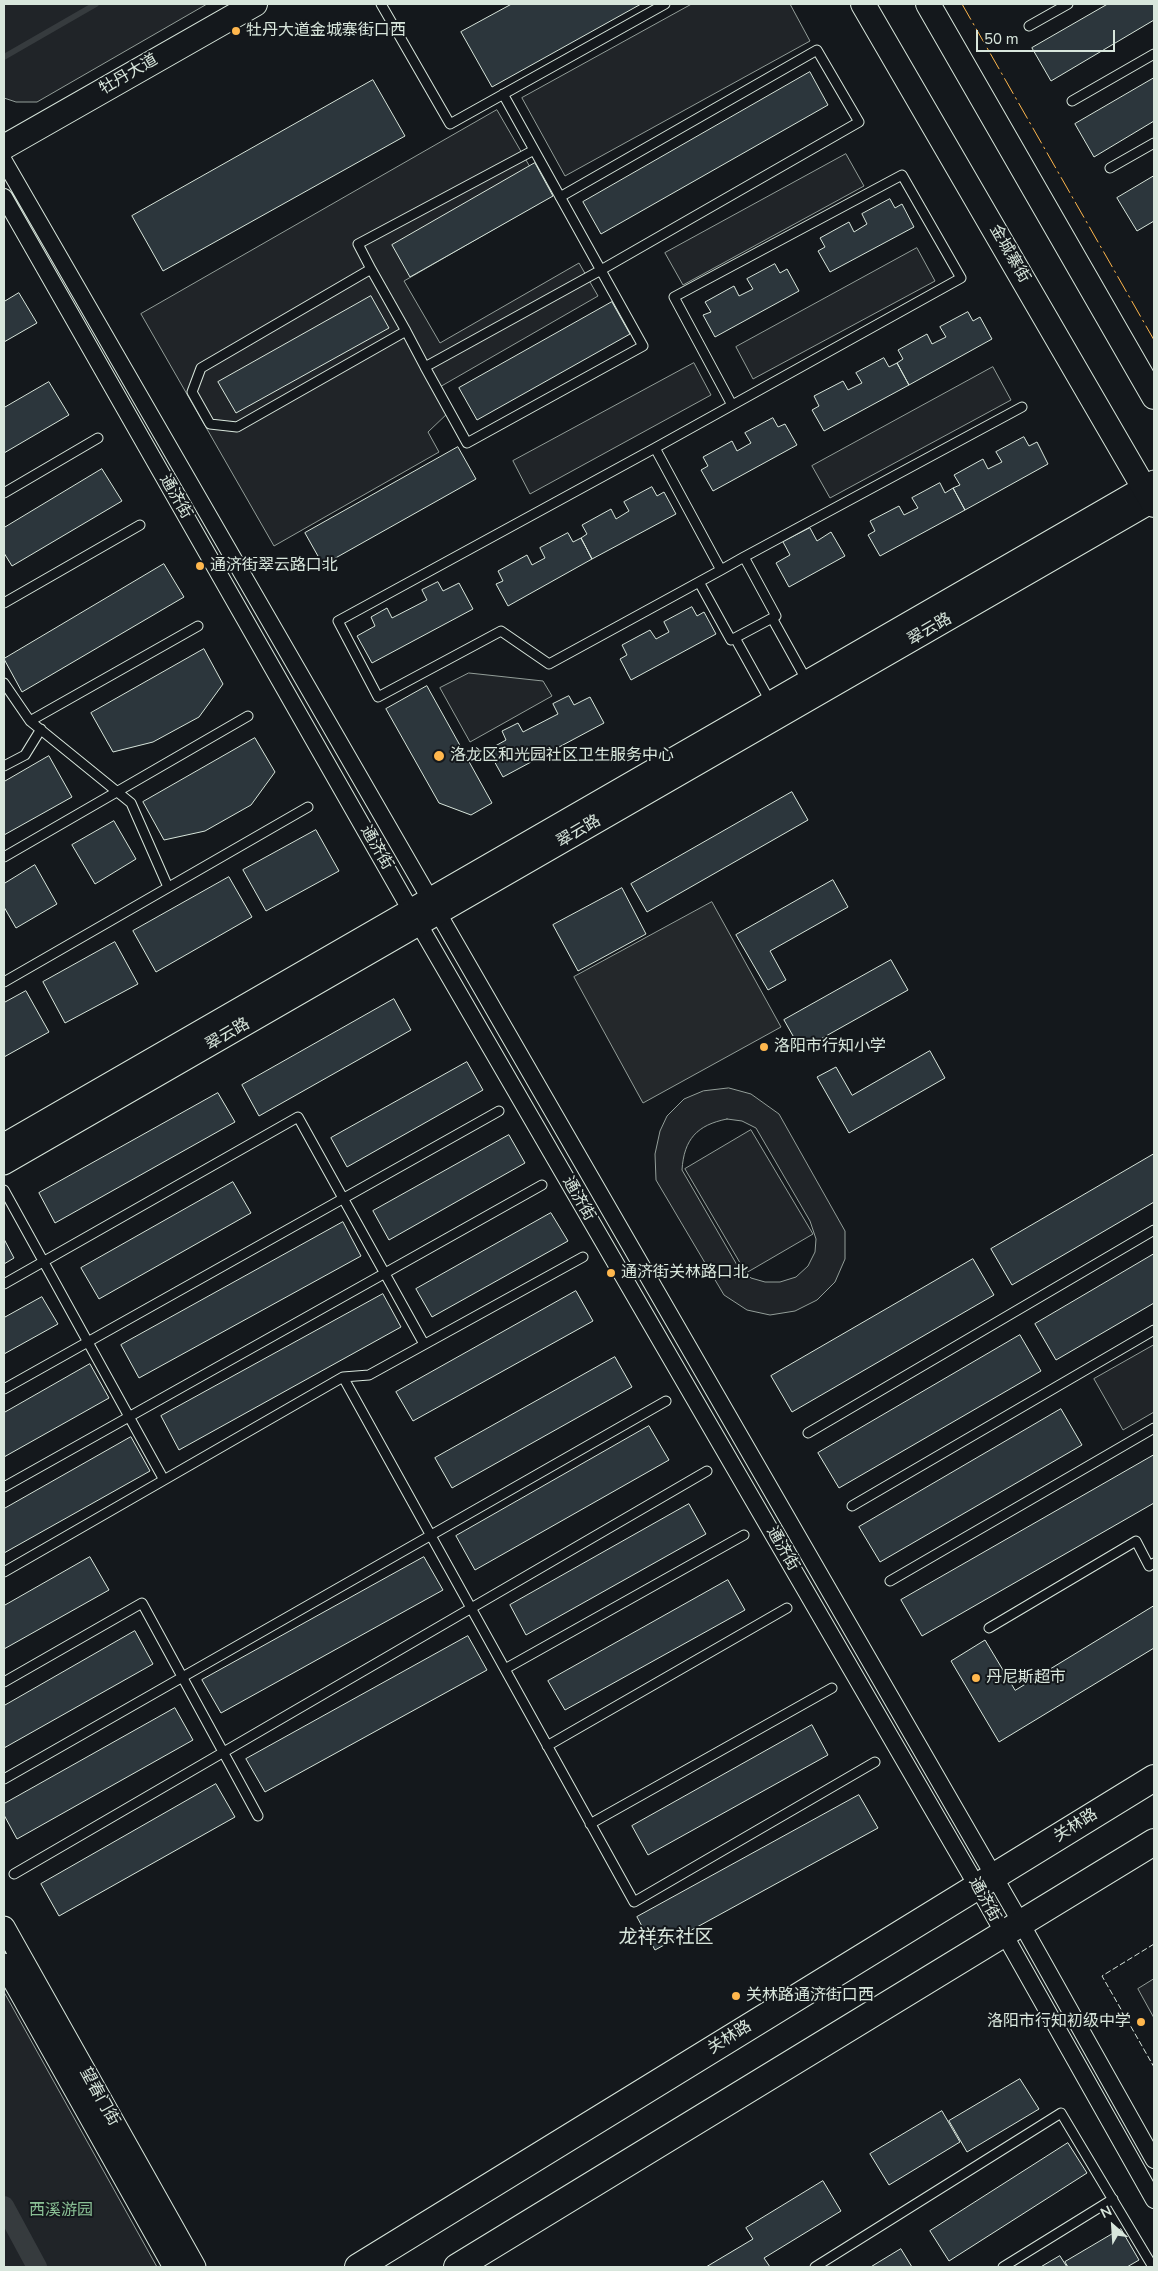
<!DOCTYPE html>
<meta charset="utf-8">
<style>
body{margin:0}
#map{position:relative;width:1158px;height:2271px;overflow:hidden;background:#14181c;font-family:"Nunito Sans",sans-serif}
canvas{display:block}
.frame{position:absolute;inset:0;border:5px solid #d8e6dc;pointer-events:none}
.north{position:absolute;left:1088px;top:2201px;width:50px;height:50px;-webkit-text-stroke:4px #14181c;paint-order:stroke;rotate:334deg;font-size:14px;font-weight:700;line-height:20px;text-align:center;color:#d8e6dc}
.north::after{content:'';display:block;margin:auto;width:18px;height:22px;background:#d8e6dc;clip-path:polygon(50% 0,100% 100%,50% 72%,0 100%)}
.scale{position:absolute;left:976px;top:30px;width:139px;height:22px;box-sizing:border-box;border:2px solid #d8e6dc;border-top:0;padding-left:6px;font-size:15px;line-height:18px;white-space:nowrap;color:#d8e6dc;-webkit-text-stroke:4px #14181c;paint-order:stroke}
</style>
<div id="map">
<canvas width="1158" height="2271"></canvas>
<div class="frame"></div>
<div class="north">N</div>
<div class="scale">50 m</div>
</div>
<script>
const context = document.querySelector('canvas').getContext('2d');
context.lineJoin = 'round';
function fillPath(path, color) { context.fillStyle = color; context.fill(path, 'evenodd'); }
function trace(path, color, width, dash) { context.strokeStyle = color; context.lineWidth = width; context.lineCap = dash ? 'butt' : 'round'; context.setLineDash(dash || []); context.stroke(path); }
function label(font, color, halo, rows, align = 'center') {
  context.font = font + ' "Nunito Sans","Noto Sans SC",sans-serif'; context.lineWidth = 4; context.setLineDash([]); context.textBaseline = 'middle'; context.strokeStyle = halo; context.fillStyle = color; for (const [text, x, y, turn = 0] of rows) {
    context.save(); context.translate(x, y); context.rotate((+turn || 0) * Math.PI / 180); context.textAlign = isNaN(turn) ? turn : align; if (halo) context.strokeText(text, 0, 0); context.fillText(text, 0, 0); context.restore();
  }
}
const green = new Path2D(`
 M4 4H207L37 102H16L4 98Z
 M692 4H790L810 41 565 176 522 98Z
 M497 110 548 198 404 281 440 343 579 263 598 296 438 388 450 411 428 432 439 452 274 546 141 314Z
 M846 154 864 186 683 285 665 253Z
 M917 248 935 281 753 379 736 347Z
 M694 363 711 395 530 494 513 461Z
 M993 367 1011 400 830 498 812 466Z
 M469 673 543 681 552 696 470 742 440 688Z
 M729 1088 751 1094 779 1114 845 1231V1259L835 1282 817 1300 795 1311 770 1315 747 1310 724 1295 656 1180 655 1154 660 1131 667 1116 684 1099 703 1091ZM727 1119 742 1121 756 1128 810 1221 816 1239 815 1252 808 1266 796 1277 780 1282H765L751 1278 737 1265 682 1170C684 1139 697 1125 727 1119Z
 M751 1130 813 1234 746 1273 685 1169Z
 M1154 1345V1412L1123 1430 1094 1379Z
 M1154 1979V2018L1138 1989Z
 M4 1992 157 2267H4Z`);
const parking = new Path2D(`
 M712 902 781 1027 643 1103 574 977Z`);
const stream = new Path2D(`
 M4 57 96 4`);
const canal = new Path2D(`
 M4 2206 37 2267`);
const building = new Path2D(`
 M512 4H641L492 87 461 32Z
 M1108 4H1154V20L1051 81 1032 48Z
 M810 72 828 105 601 234 583 202Z
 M1154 78V121L1094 157 1075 124Z
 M373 80 405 136 163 271 132 216Z
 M535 163 553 196 410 277 392 245Z
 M1154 176V221L1137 231 1117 198Z
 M890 199 895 208 902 204 914 227 830 272 818 251 825 247 820 238 849 222 854 232 867 224 862 214Z
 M775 264 780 273 787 269 799 291 715 337 703 315 711 312 705 302 734 286 739 296 753 289 747 279Z
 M19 293 37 323 4 342V302Z
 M371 296 389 328 236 413 218 382Z
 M612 302 630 334 477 420 459 388Z
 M968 312 973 321 980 317 992 339 909 385 897 363 903 359 898 350 927 334 932 344 946 337 940 327Z
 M884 358 889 367 897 363 909 385 824 431 812 410 819 406 814 396 843 381 848 390 862 383 856 373Z
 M49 382 69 415 4 453V408Z
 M773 418 778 427 785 424 797 445 713 491 701 470 708 466 703 457 732 441 737 451 751 443 745 433Z
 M1024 437 1029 446 1037 442 1048 464 965 510 953 488 960 485 954 475 983 459 988 469 1002 462 996 452Z
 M458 447 476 479 323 565 305 533Z
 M102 469 122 501 12 566 4 553V528Z
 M940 483 945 493 953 488 965 510 880 556 868 535 875 531 870 521 899 506 904 515 918 508 912 498Z
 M652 487 657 496 664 492 676 514 592 559 581 538 587 534 582 525 611 509 616 519 629 511 624 502Z
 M810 528 817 541 831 532 845 556 789 587 776 563 790 555 783 542Z
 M568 533 573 542 581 538 592 559 508 606 496 584 503 581 498 571 527 555 532 565 545 558 540 548Z
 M164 564 184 597 22 692 4 659Z
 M438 582 443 591 459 583 473 609 372 663 357 636 375 626 371 617 387 608 392 618 427 600 422 590Z
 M692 607 697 616 704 612 716 634 631 680 620 659 627 655 622 645 650 630 656 639 669 632 664 622Z
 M204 649 223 684 199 717 153 742 113 752 91 713Z
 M427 686 492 803 471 815 439 803 386 709Z
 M569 696 574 705 590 697 604 723 503 777 488 750 506 740 502 731 518 723 523 732 558 714 553 704Z
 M255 738 275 772 251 805 205 831 164 840 143 802Z
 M49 756 72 797 4 835V782Z
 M792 792 808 820 647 912 631 884Z
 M114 821 136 859 95 884 72 845Z
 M316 830 339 871 266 911 243 870Z
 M35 865 57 904 16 928 4 907V884Z
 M229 877 252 917 156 972 133 931Z
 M833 880 848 907 770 951 786 980 768 990 736 935Z
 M622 888 646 934 578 971 553 925Z
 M115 942 138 984 65 1023 43 982Z
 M891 960 908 990 801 1050 784 1020Z
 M26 991 49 1032 4 1057V1003Z
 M394 999 411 1030 259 1116 242 1085Z
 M930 1051 945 1078 849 1133 817 1077 836 1067 852 1095Z
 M467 1062 483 1090 347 1167 331 1138Z
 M218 1093 235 1122 55 1223 39 1193Z
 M509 1135 525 1163 389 1240 373 1211Z
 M1154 1154V1202L1012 1285 991 1249Z
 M233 1182 251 1213 99 1299 81 1268Z
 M551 1213 568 1241 432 1317 416 1289Z
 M343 1222 361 1256 139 1378 121 1345Z
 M4 1239 14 1258 4 1264Z
 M1154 1254V1303L1056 1360 1035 1324Z
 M973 1259 994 1295 792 1412 771 1376Z
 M576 1291 593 1321 413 1421 396 1392Z
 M383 1294 401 1327 179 1450 161 1416Z
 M42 1297 58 1324 4 1354V1318Z
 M1020 1335 1041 1371 839 1488 818 1453Z
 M615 1357 632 1387 452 1488 435 1458Z
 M90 1364 109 1398 4 1457V1413Z
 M1061 1409 1082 1445 880 1562 859 1527Z
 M649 1426 669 1460 475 1570 456 1536Z
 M131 1437 150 1471 4 1553V1509Z
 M1154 1455V1503L922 1636 901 1600Z
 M689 1504 706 1534 526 1635 510 1605Z
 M90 1557 109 1590 4 1649V1606Z
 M424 1557 443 1590 221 1713 202 1680Z
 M728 1580 745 1610 565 1710 548 1681Z
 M1154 1606V1648L999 1742 951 1661 985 1640 1015 1690Z
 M135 1631 153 1664 4 1748V1706Z
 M468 1636 487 1670 265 1792 246 1759Z
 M175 1708 193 1740 17 1839 4 1815V1804Z
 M812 1725 828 1755 648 1855 632 1826Z
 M216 1784 235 1817 59 1916 41 1884Z
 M859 1795 878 1828 655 1950 637 1917Z
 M1020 2079 1039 2109 967 2152 949 2121Z
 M942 2111 960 2142 889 2185 870 2154Z
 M1068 2143 1087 2173 949 2261 930 2231Z
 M823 2181 841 2211 764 2258 770 2267H706L753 2239 746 2228Z
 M1121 2229 1139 2260 1127 2267H1068L1065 2262Z
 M901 2249 912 2267H871Z
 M1060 2256 1067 2267H1041Z`);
const service = new Path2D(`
 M381 4 450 124 665 4
 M1029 26 1068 4
 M1072 101 1154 54
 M1110 168 1154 143
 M371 269 406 331 237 427 210 424 192 392 201 368 371 269 358 244 534 150
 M406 331 425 367 601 270 859 122 817 50 560 197
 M425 367 467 443 643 346 503 94
 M655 448 961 278 902 175 674 297 732 405
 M4 493 98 438
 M744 557 1022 407
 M699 582 731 640 776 616 744 557 721 570 549 664 501 631 378 697 338 621 655 448 721 570
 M4 603 140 525
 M772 618 807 681
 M735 638 770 701
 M4 683 30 721 131 803 168 887
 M30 721 198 626
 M4 766 25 755 41 729
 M4 857 248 716
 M4 982 308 807
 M4 1190 164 1480
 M4 1284 298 1117 424 1344
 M343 1377 634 1902 875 1762
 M4 1389 499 1111
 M808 1433 1154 1230
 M4 1487 542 1185
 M852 1506 1154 1330
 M4 1572 343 1377 369 1375 583 1257
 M890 1581 1154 1428
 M989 1628 1136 1541 1149 1566 1154 1563
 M505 1669 744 1535
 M4 1682 142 1603 258 1816
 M547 1746 787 1608
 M4 1779 666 1401
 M590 1824 832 1688
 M14 1874 707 1471
 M815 2267 1061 2113 1153 2267
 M1003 2267 1113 2199`);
const minor = new Path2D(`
 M4 161 1021 1923 1154 2160
 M4 197 410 909 977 1886 1154 2200`);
const tertiary = new Path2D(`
 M4 1144 1154 481
 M4 1164 1154 501
 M4 1927 195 2267
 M4 1964 174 2267`);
const secondary = new Path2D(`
 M863 4 1154 505
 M928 4 1154 397
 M4 147 255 4`);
const primary = new Path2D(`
 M358 2267 1154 1778
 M457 2267 1154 1842`);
const fence = new Path2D(`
 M1154 1944 1102 1976 1154 2067`);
const power = new Path2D(`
 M962 4 1154 340`);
const markers = [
 [236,31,5,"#ffb74d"],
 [200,566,5,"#ffb74d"],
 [439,756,6,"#ffb74d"],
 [764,1047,5,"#ffb74d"],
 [611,1273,5,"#ffb74d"],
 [976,1678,5,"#ffb74d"],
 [736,1996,5,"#ffb74d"],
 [1141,2022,5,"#ffb74d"]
];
const poiNames = [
 ["牡丹大道金城寨街口西",246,31],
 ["通济街翠云路口北",210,566],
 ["洛龙区和光园社区卫生服务中心",450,756],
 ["洛阳市行知小学",774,1047],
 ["通济街关林路口北",621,1273],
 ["丹尼斯超市",986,1678],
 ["关林路通济街口西",746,1996],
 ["洛阳市行知初级中学",1131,2022,"right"]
];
const streetNames = [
 ["牡丹大道",129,75,-30],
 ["金城寨街",1009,254,60],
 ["通济街",175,497,60],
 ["翠云路",930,630,-30],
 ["翠云路",579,832,-30],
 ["通济街",376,848,60],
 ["翠云路",228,1035,-30],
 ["通济街",578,1199,60],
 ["通济街",782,1549,60],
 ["关林路",1076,1826,-32],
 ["通济街",984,1900,61],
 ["关林路",730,2038,-32],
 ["望春门街",99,2097,61]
];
const parkNames = [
 ["西溪游园",61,2211]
];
const quarterNames = [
 ["龙祥东社区",666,1938]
];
fillPath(green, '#202428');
trace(green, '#939e99', 1);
fillPath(parking, '#24282b');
trace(parking, '#939e99', 1);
trace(stream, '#363b3e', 5.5);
trace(canal, '#363b3e', 20);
fillPath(building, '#2c363c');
trace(building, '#d8e6dc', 1);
trace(service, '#d8e6dc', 11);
trace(minor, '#d8e6dc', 18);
trace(tertiary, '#d8e6dc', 23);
trace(secondary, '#d8e6dc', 26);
trace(primary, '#d8e6dc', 28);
trace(service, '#14181c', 9);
trace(minor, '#14181c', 16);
trace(tertiary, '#14181c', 21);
trace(secondary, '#14181c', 24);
trace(primary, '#14181c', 26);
trace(fence, '#d8e6dc', 1, [6, 2.5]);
trace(power, '#ffb74d', 1, [18, 4, 2.5, 4]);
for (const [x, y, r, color] of markers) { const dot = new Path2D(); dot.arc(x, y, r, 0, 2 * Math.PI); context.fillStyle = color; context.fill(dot); trace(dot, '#14181c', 2); }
label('16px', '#d8e6dc', '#14181c', poiNames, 'left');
label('16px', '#d8e6dc', '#14181c', streetNames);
label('16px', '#8ac095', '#14181c', parkNames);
label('19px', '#d8e6dc', '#14181c', quarterNames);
</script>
